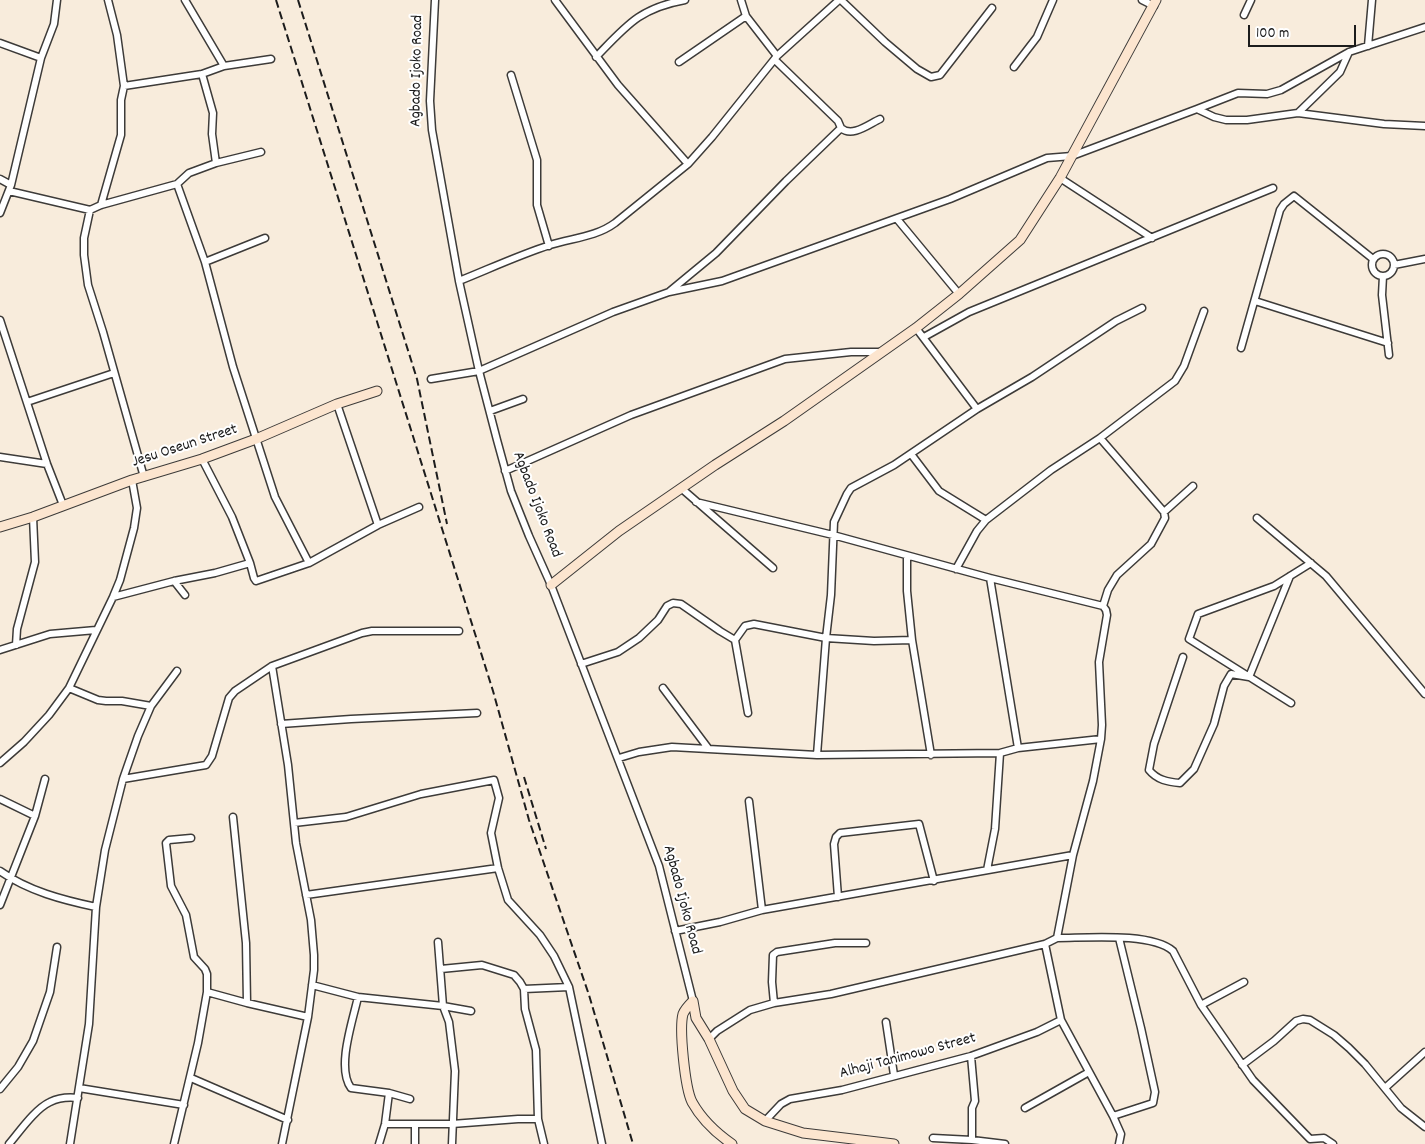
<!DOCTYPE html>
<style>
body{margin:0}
#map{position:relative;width:1425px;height:1144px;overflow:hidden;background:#f8ecdc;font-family:Dekko,sans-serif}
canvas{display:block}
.scale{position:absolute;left:1248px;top:25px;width:108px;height:22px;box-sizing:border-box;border:2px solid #1c1c1c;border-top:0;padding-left:6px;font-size:15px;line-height:18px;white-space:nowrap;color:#1c1c1c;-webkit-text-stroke:4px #fff;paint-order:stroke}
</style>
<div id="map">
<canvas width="1425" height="1144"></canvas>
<div class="scale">100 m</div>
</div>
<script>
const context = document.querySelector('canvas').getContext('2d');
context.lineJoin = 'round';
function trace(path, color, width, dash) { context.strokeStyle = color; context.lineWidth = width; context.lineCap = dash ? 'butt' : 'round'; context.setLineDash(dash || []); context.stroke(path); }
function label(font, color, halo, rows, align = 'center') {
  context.font = font + ' Dekko,sans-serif'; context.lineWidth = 4; context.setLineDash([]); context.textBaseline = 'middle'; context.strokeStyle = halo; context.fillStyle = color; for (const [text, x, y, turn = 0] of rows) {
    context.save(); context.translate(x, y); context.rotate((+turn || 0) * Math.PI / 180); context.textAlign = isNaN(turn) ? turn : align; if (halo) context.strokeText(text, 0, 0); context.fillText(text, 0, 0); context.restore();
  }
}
const minor = new Path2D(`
 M108 0 117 35 124 86
 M185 0 224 66
 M435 0 430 101 432 130 459 281 479 371 497 440 511 491 529 536 551 585 659 866 693 1001
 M555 0 618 85 688 164
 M741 0 746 16 777 56
 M841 0 885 42 917 69 931 77 940 75 992 8
 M1142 0 1154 6
 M1244 15 1251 0
 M0 43 41 58
 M1368 46 1372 0
 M596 57C627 25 640 8 685 0
 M775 60 838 121 841 128
 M679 62 746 16
 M1014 67 1037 37 1053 0
 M202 74 213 113 212 134 216 163
 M511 75 537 160V205L549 246
 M1197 109 1238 93 1267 94 1281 90 1349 52 1425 27
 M1298 113 1384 124 1425 126
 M1060 178 1152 238
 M0 179 11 185
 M177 184 205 262 233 367 275 497 309 563
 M9 191 90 210 101 205 177 184 189 173 216 163 261 152
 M101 205 121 135V100L124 86 202 74 224 66 271 59
 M90 210 84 238V255L88 285 103 332 144 477
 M0 213 11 185 41 58 54 24 57 0
 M897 219 959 294
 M1372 265a11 11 0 1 1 22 0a11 11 0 1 1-22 0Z
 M205 262 265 238
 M1394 265 1425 259
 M1383 276 1382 295 1389 355
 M459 281C489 269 519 255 550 245 572 238 596 237 615 223L688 164 712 137 777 56 839 0
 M670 291 716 253 786 181 841 128C852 138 869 124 880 119
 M1255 301 1388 343
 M0 320 47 464 63 505
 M916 328 977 409
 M924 337 969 312 1273 188
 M1241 348 1280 210 1284 204 1294 196 1373 259
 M431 379 479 371 613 312 669 292 722 281 950 199 1047 158 1072 156 1197 109 1214 117 1226 120H1247L1298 113 1340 72 1349 52
 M27 402 114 373
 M337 404 378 525
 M490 411 523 399
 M1100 438 1164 512
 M911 454 939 491 986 520
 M0 457 47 464
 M202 459 232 517 250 563 254 578 256 581 309 563 378 525 419 507
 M505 471 631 415 785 359 851 352H882
 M681 488 773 568
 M696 502 833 535 990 578 1103 606
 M1257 518 1326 576 1425 694
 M907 556V591L912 640 931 755
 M956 569 977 531 986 520 1051 470 1100 438 1175 381 1184 366 1204 311
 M990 578 1018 748
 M174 581 185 595
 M113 597 174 581 215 573 250 563
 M735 640 745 626 754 624 826 638 874 641 912 640
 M16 645 17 629 35 562 33 517
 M0 650 50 634 96 630
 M1183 657 1154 744 1149 770C1157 780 1168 782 1180 783L1194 769 1214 724 1224 686 1231 674 1249 677 1290 576
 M581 664 618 652 639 638 658 620 667 606 673 603 681 604 720 631 735 640 748 713
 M272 666 288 765 296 843 311 920 314 955V970L308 1017 282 1144
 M69 688 98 700 106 701H122L151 706
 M663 688 708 748
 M1291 703 1189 639 1198 614 1274 586 1311 563
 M281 724 351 719 477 713
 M817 755 826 638 831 595 834 522 847 494 851 488 894 465 977 409 1032 377 1116 321 1142 308
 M619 758 639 752 672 747 817 755 1000 753 1018 748 1101 739
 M0 763 24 742 49 715 69 688 113 597 120 580 134 528 137 508 132 480
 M123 779 206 765 212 756 229 698 235 691 272 666 362 633 372 631H459
 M0 799 35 816
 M749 801 762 910
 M233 817 246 943 247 1003
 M294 823 346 817 421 794 494 780 499 798 491 833 498 868 508 900 540 935 554 956 569 987
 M987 870 995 829 1000 753
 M0 871C28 891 63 900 96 907
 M306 895 498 868
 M838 897 834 844 836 837 840 833 919 824 934 881
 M0 905 35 816 45 779
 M675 931 720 922 762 910 1073 855
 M1057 938 1073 855 1093 781 1101 739 1102 725 1099 662 1107 615 1106 610 1103 606 1108 590 1117 575 1151 544 1165 518 1164 512 1193 486
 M438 942 443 1006 449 1022 455 1071 452 1144
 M1045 944 1061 1020 1113 1116 1121 1134 1119 1144
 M441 969 482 965 514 975 520 982 524 989 525 1009 536 1050 538 1119 544 1144
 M312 985 358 997 443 1006 471 1011
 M524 989 569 987 602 1144
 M207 992 247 1003 308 1017
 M358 997C353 1020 336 1068 351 1088L389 1093 410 1099
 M774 1003 772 982 773 955 777 952 835 943H866
 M1201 1005 1244 982
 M886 1022 894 1075
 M709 1039 717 1031 750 1010 774 1003 831 994 1045 944 1057 938C1086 938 1151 932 1173 951L1201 1005 1253 1080 1310 1139 1324 1138 1333 1144
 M1242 1065 1274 1041 1296 1021 1303 1019 1310 1020 1334 1035 1349 1048 1365 1064 1401 1108 1425 1127
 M191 1078 288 1120
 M79 1088 184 1105
 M1385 1088 1425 1052
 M0 1089 18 1067 33 1041 50 992 57 947
 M1025 1108 1089 1072
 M1113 1116 1153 1103 1155 1092 1141 1028 1119 938
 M765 1121 781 1104 790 1099 842 1090 971 1056 1037 1032 1061 1020
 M385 1124H452L518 1119H538
 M933 1138 972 1140V1108L975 1101 971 1056
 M972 1140 1005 1144
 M9 1144C20 1131 35 1109 50 1102 58 1098 69 1097 78 1098
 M70 1144 89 1024 96 907 105 850 123 779 138 736 151 706 177 671
 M174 1144 198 1043 207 992V974L205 969 194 957 186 915 171 886 166 843 169 840 191 838
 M379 1144 385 1124 389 1093
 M415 1144V1125`);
const secondary = new Path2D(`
 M0 527 33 517 132 480 202 459 256 439 337 404 377 391
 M551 585 619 531 715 465 784 421 916 328 959 294 1020 240 1060 178 1156 0
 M693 1001 696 1018 709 1039 733 1091 745 1109 765 1121 803 1133 894 1144
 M693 1001C689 1005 685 1009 683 1014 679 1029 685 1088 692 1102 702 1120 716 1133 732 1144`);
const rail = new Path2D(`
 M276 0 493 691 529 820 589 995 633 1144
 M298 0 417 379 447 524
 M524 777 546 849`);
const streetNames = [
 ["Agbado Ijoko Road",418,71,-89],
 ["Jesu Oseun Street",185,447,-18],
 ["Agbado Ijoko Road",536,505,69],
 ["Agbado Ijoko Road",681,900,75],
 ["Alhaji Tanimowo Street",908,1057,-15]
];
trace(minor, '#3d3b39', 9);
trace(secondary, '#3d3b39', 11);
trace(minor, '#fff', 6);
trace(secondary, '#fce5cf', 9);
trace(rail, '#1c1c1c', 2, [8, 4]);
label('16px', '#1c1c1c', '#fff', streetNames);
</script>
